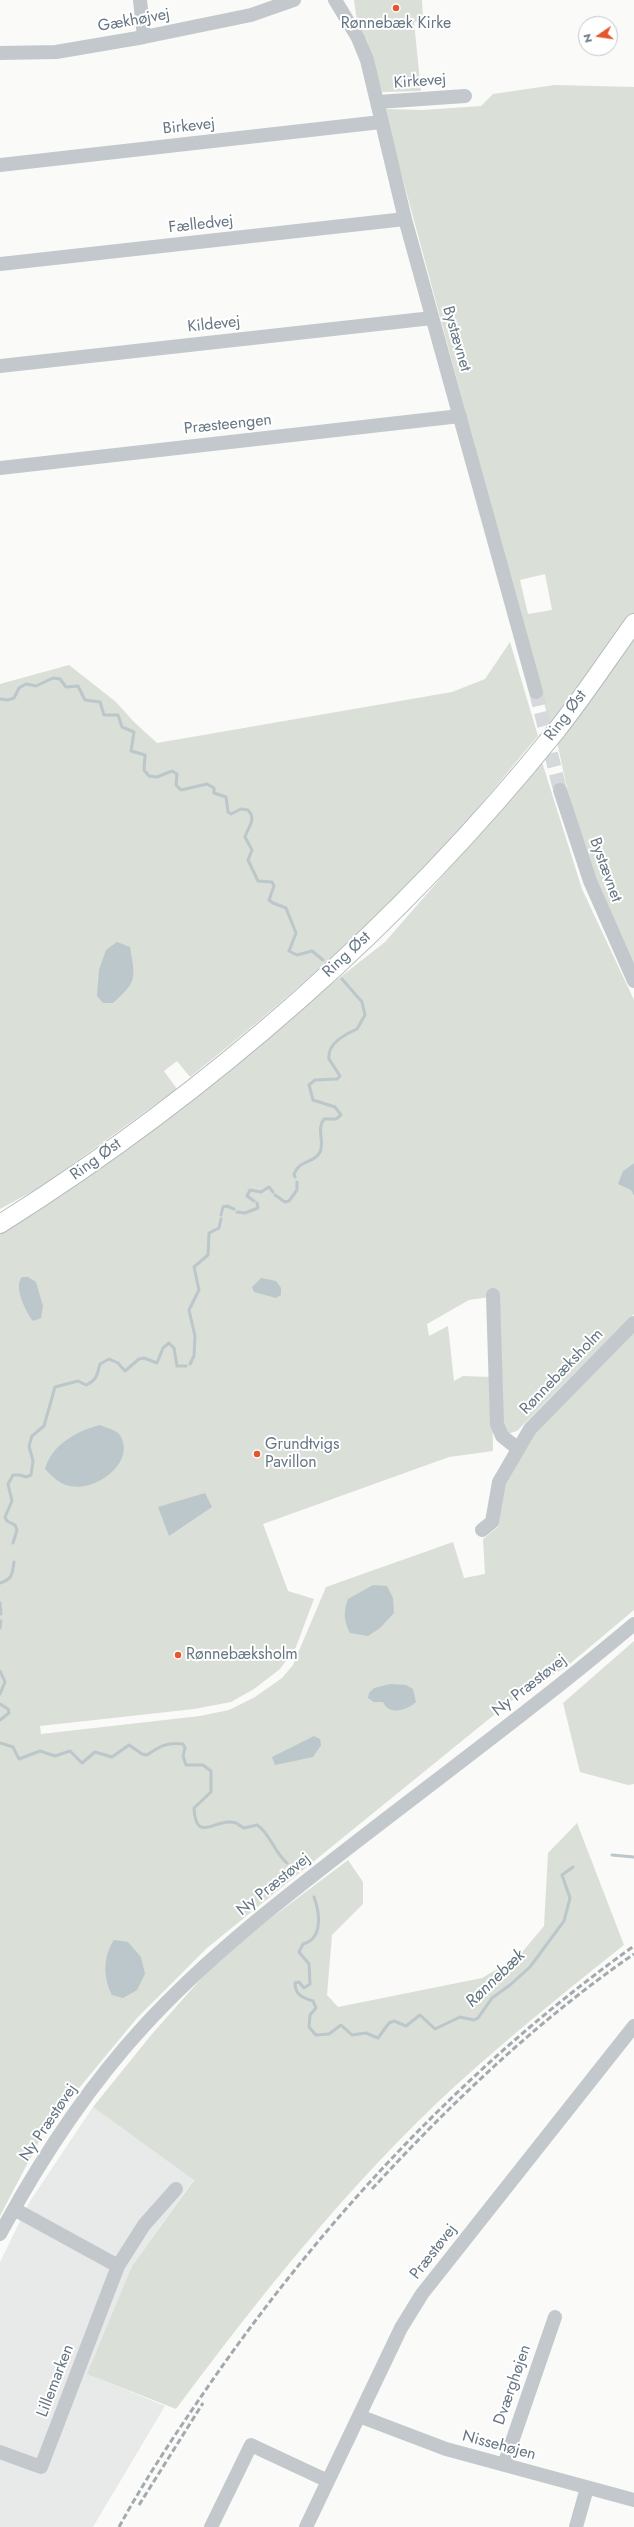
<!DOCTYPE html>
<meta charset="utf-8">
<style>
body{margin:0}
#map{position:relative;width:634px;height:2527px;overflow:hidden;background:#fafaf8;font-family:Jost,sans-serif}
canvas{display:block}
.north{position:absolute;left:578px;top:16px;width:40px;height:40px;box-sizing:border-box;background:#fff;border:1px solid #c1c8cd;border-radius:50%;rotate:257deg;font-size:11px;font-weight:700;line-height:16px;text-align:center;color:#657683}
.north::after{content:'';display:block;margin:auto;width:14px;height:18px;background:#e4572e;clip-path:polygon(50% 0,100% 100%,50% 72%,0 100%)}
</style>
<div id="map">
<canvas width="634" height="2527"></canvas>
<div class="north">N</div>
</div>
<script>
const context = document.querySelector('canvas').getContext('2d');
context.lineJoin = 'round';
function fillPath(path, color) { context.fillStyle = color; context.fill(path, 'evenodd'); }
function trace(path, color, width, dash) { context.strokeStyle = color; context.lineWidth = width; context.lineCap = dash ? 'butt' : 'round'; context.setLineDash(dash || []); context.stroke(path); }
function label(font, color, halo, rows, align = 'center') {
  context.font = font + ' Jost,sans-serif'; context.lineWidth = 4; context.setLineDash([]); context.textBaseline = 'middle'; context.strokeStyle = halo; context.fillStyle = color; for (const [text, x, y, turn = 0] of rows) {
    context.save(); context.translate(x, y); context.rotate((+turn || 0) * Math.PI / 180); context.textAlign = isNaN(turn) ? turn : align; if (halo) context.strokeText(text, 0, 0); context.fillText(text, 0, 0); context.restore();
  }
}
const built = new Path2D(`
 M93 2107 194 2179 132 2266 88 2374 165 2406 93 2527H0V2262L30 2201Z`);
const green = new Path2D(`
 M354 0H422L423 21 414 22 421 91 382 92 367 40 357 22Z
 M555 85 634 87V613L550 725 384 109 423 110 481 106 493 94ZM545 574 552 610 528 614 520 580Z
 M634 637V969L593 878 567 788 557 742Z
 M510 642 538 736C507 772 478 810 446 845 367 929 280 1006 190 1077L177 1061 164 1071 177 1089 42 1186 0 1209V684L69 665 116 702 134 722 157 743 452 692 485 679Z
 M542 762 582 889 634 1000V1163L623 1171 634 1196V1314L517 1431 507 1434 500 1423 496 1296 469 1300 427 1324 429 1336 448 1326 454 1381 463 1376 492 1377 493 1451 449 1457 263 1524 288 1591 314 1599 296 1647 280 1669 254 1689 231 1702 194 1709 40 1726 41 1734 200 1716 229 1710 255 1697 282 1678 293 1665 326 1587 453 1542 464 1578 485 1574 483 1539 498 1527 505 1482 534 1433 634 1331V1610L566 1667 521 1693 207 1948 137 2018 46 2128 0 2216V1234L62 1195 385 942Z
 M634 1641V1784L628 1785 580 1772 563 1703Z
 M577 1823 624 1945C566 1991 509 2037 454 2087 349 2184 261 2295 176 2409L87 2374 132 2266 194 2180 93 2107 152 2034 222 1955 348 1860 363 1882V1904L332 1935 327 1995 338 2007 482 1978 518 1957 544 1926 548 1853Z`);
const water = new Path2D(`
 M117 942 130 947C135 978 138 981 113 1003H103L97 996 99 970 106 950Z
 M634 1163V1196L631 1190 618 1184 623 1171Z
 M22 1277H28L36 1282 43 1306 41 1318 33 1321C26 1312 13 1287 22 1277Z
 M261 1278 276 1281 281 1288V1295L276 1298 254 1292 252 1287Z
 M100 1425C106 1428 118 1430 121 1437 135 1464 94 1492 70 1486 59 1484 53 1477 45 1469 52 1445 76 1431 100 1425Z
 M205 1493 212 1507 169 1536 158 1507Z
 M373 1585 387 1586 393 1598 394 1613 380 1628 368 1636 350 1633C344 1621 343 1612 348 1599Z
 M390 1684 406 1685 413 1689 416 1702C407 1710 389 1716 383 1702H374L368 1698 369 1693 374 1688Z
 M314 1736 320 1739 321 1745 313 1757 275 1765 272 1757Z
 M114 1940 128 1942 141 1957 145 1974 137 1990 123 1998 112 1995C103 1978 103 1956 114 1940Z`);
const stream = new Path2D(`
 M0 699 8 700 14 698 19 688 26 684 36 686 53 678 60 679 66 687 78 686 85 700 100 702 104 715H118L122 727 134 732 131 751 145 755 144 770 149 776 157 777 172 771 177 774 176 785 181 790 207 784 214 788V793L226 797 228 812 231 814 241 809 248 810C257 819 248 827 245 837L252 850 248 860 258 881 272 882 274 886 269 900 273 903 286 908 296 933 289 951 297 955 312 951 323 960
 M295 1177 294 1174C300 1159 314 1164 320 1152 325 1142 316 1129 324 1119H336L341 1115 335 1107 313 1100 309 1085 315 1080 337 1079 340 1076 329 1059C327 1043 346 1034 357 1029L365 1015 362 1002 342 979
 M275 1195 285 1202 289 1201 297 1190V1182
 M254 1201 247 1196 250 1190 261 1192 269 1187 273 1192
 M237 1212 245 1213 258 1208 257 1203
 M221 1215 223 1207 227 1206 234 1209
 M190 1364 194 1356 195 1336 189 1310 199 1290 194 1267 208 1255 209 1233 219 1228 221 1219
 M13 1543 17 1530 15 1525 7 1521 5 1517 12 1501 8 1484 13 1475H20L26 1477 31 1475 33 1461 29 1446 32 1436 44 1426 55 1387 78 1381 86 1385C97 1380 97 1375 100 1364L109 1359 118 1363 125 1371 139 1359 144 1358 157 1363 163 1348 169 1343 174 1348 177 1366H186
 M0 1583C13 1579 12 1574 14 1562
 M0 1603 1 1614
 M0 1628 1 1621
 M0 1671 5 1682 0 1694
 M0 1704 8 1709 9 1713 0 1720
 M0 1743 13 1747 19 1759 40 1751 55 1756 70 1751 82 1763 95 1752 112 1757 129 1745 142 1754 147 1755C160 1746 167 1742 183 1744L185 1748 183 1756 186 1765H203L211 1771V1792L194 1808C196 1846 217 1816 236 1823 238 1824 241 1827 244 1828L257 1825C270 1833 274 1852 287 1863
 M612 1855 634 1857
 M314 1897C320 1913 323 1939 303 1944L299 1952 309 1964 310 1984 304 1988 299 1982 295 1983C295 1995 303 1998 313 2001L316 2008 310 2015 309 2027 316 2035 329 2034 341 2025 352 2035 366 2033 378 2038 389 2023 394 2021 406 2026 420 2015 435 2029 460 2017 474 2020 478 2018 492 1998 510 1985 530 1967 564 1921 570 1898 562 1875 573 1867`);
const minorTunnel = new Path2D(`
 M536 692 560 790`);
const minor = new Path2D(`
 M140 0 144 37
 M335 0 358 38 367 60 405 219 536 692
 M0 53 56 52 144 37 251 15 294 0
 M378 102 465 96
 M0 165 381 122
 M0 264 405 219
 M0 366 432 318
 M0 468 460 416
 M560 790 590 881 634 981
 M493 1295 497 1424 502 1436 517 1448
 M482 1530 492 1522 499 1482 530 1429 634 1323
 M0 2234C40 2160 87 2088 144 2026 209 1955 285 1897 360 1839 452 1768 545 1699 634 1624
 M118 2266 144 2225 176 2189
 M359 2416 446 2449 634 2500
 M0 2452 41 2467 118 2266 14 2209
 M504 2465 555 2317
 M211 2527 251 2445 328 2481
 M306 2527 401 2328 422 2294 634 2026
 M576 2527 587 2488`);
const major = new Path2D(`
 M0 1224C210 1092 401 924 556 731 584 696 608 659 634 623`);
const rail = new Path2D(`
 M372 2189C451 2103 538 2020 634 1954
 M139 2505 203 2403
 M119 2527C148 2474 182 2424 216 2375 331 2211 471 2062 634 1946`);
const markers = [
 [396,8,4,"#e4572e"],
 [257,1454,4,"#e4572e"],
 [178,1655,4,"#e4572e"]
];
const streetNames = [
 ["Gækhøjvej",134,21,-10],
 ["Kirkevej",420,82,-4],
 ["Birkevej",189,127,-6],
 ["Fælledvej",201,225,-6],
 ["Kildevej",214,325,-6],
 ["Bystævnet",456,339,74],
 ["Præsteengen",228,425,-6],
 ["Ring Øst",566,716,-53],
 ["Bystævnet",605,870,70],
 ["Ring Øst",347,955,-43],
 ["Ring Øst",96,1160,-36],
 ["Rønnebæksholm",562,1372,-46],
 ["Ny Præstøvej",530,1686,-38],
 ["Ny Præstøvej",274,1885,-39],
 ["Ny Præstøvej",49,2123,-56],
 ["Præstøvej",434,2252,-52],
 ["Lillemarken",56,2381,-69],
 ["Dværghøjen",513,2385,-71],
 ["Nissehøjen",499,2446,15]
];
const poiNames = [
 ["Rønnebæk Kirke",396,24,"center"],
 ["Grundtvigs",265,1445],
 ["Pavillon",265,1463],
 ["Rønnebæksholm",186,1655]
];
const waterNames = [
 ["Rønnebæk",496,1979,-44]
];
fillPath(built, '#e8e9e9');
fillPath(green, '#dadfd7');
fillPath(water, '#bbc7cb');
trace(stream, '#bbc7cb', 3);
trace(minorTunnel, '#d5d9db', 14, [14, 7]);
trace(major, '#b5babe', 20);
trace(minor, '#c3c8cc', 14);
trace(major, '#fff', 18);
trace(rail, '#a2aab0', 3, [6, 3]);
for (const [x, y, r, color] of markers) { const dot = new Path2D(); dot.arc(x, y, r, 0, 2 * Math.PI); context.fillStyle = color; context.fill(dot); trace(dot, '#fff', 1.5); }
label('16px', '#657683', '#fff', streetNames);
label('16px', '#657683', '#fff', poiNames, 'left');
label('italic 17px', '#60757c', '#fff', waterNames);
</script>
